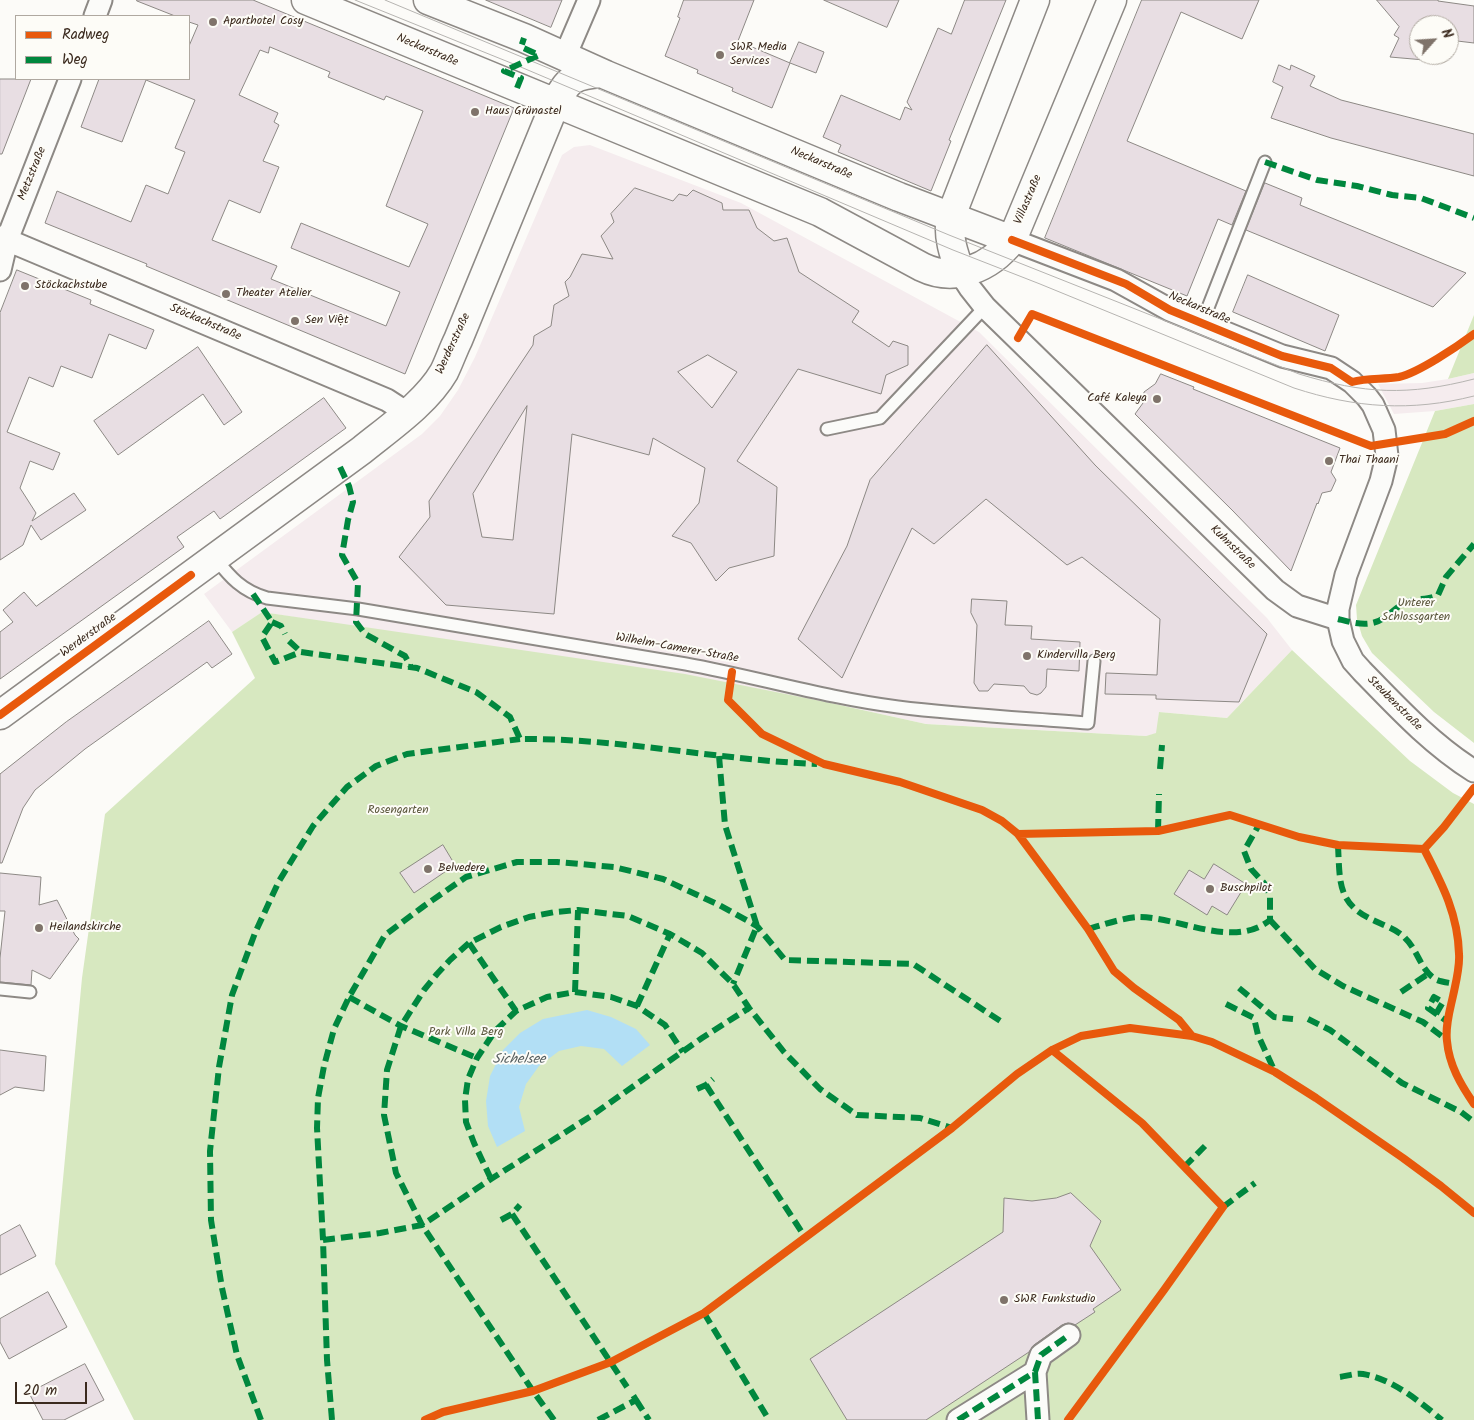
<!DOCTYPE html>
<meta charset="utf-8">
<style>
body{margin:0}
#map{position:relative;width:1474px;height:1420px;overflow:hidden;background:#fcfbf8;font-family:Kalam,sans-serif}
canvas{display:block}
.legend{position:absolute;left:15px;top:15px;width:175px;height:65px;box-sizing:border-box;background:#fdfcf7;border:1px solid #afa8a0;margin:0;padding:6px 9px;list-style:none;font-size:15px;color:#3b2a1e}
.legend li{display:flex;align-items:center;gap:10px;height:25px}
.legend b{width:25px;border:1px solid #afa8a0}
.north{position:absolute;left:1409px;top:15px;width:50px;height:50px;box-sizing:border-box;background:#fdfcf7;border:1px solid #afa8a0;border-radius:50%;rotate:64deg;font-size:14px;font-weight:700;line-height:20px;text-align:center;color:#3b2a1e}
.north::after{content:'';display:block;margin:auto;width:18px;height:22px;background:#7f736a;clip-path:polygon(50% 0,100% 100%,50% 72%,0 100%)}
.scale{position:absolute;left:15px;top:1382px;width:72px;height:22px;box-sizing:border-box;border:2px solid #3b2a1e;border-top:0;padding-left:6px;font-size:15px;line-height:18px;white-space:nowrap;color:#3b2a1e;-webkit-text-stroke:4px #fdfcf7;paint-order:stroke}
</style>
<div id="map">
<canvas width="1474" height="1420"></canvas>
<ul class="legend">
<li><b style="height:6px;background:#e8590c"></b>Radweg</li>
<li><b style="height:6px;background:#00873e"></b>Weg</li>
</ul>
<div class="north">N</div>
<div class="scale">20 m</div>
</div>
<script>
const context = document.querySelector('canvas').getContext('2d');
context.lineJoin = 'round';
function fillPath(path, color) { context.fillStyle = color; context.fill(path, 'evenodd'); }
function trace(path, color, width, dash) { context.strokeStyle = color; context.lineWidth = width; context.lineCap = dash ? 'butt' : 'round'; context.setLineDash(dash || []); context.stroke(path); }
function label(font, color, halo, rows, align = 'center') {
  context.font = font + ' Kalam,sans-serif'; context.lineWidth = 4; context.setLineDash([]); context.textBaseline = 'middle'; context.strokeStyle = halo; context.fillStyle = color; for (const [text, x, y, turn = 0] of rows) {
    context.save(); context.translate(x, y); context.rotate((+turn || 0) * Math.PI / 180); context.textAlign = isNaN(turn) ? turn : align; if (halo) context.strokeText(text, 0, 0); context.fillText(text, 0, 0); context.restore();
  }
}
const built = new Path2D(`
 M590 145 741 203 979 332 1267 618 1292 650 1227 718 1159 712 1158 733 1146 736 926 724 826 702 262 612 232 632 204 594 422 434 440 416 458 390 475 357 562 155 574 147Z
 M1474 373V404L1435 411 1394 414 1378 384 1422 383 1448 379Z`);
const green = new Path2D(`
 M1474 315V373L1448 379Z
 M1474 404V743L1434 712 1372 653 1362 636 1357 619 1356 605 1435 411Z
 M262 612 685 674 826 702 926 724 1146 736 1156 733 1159 712 1227 718 1292 650 1410 761 1453 793 1474 804V1420H134L55 1264 82 978 105 814 255 678 232 632Z`);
const water = new Path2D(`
 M587 1010 611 1017 636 1029 650 1045 622 1066 604 1049 581 1046 559 1051 539 1066 526 1084 519 1107 525 1131 497 1147 488 1126 486 1101 490 1076 503 1050 520 1033 543 1019Z`);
const building = new Path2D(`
 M137 0H253L514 108 405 374 146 266 147 264 45 223 57 191 131 222 146 185 168 194 185 152 175 148 195 100 146 80 122 142 81 127 99 79H189V46L198 25 189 22V16H175L137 1ZM270 47 330 72 328 77 384 100 386 96 423 111 386 206 428 224 409 267 301 223 291 248 400 292 386 326 271 279 277 266 212 240 229 200 260 213 279 167 263 161 279 125 274 122 278 113 239 95 260 50 268 53Z
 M486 0H562L551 27Z
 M684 0H754L738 41 790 63 772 108 732 91 733 88 697 73 698 70 665 56 680 18 678 17Z
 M824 0H899L887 27Z
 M965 0H1006L949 140 951 141 931 191 838 152 841 145 823 137 841 95 900 120 905 107 912 110 907 102 938 28 951 34Z
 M1142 0H1259L1242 39 1181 12 1127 141 1246 191 1232 225 1218 219 1187 296 1045 238Z
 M1377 0H1438V1L1474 6V43L1449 40V25H1419V55H1437L1436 61 1390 57 1399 38 1394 35 1399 27Z
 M799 42 824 52 816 73 790 63Z
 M1279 65 1290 70 1291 65 1315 76 1310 86 1341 100 1474 134V176L1331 138 1271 118 1283 87 1273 82Z
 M0 79H31L2 154H0Z
 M1265 183 1302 198 1300 205 1466 273 1433 307 1246 230Z
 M635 188 673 201 679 194 687 196 693 190 722 203 723 210H749L757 228 774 241 787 238 799 272 859 311 852 322 889 347 893 341 908 346V365L886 375 881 394 798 369 737 461 777 487 774 556 729 568 716 581 691 543 672 536 699 503 705 468 653 438 649 455 572 434 554 614 446 605 399 557 430 517 429 501 533 345 534 336 551 326 554 305 569 296 565 282 570 277 582 254 613 259 601 236 614 222 611 214ZM708 355 737 372 712 408 678 372ZM527 406 513 540 482 537 473 494Z
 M17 270 91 300 90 304 154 330 146 349 109 334 92 378 61 366 53 387 29 377 7 432 60 453 53 470 30 461 20 488 36 513 32 521 74 493 86 510 41 540 31 525 23 545 0 560V313Z
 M1248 275 1339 315 1325 351 1233 312Z
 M987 345 1095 465 1267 634 1239 702 1156 699V695L1105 694 1106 673 1157 675 1160 619 1082 557 1067 565 986 499 934 544 912 528 842 678 798 639 847 546 870 480Z
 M198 347 242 412 224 425 203 394 118 455 94 421Z
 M1161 374 1194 387 1193 389 1340 448 1331 472 1336 480 1331 491 1322 493 1318 504 1317 503 1291 571 1233 511 1135 414 1143 403 1144 392 1155 384Z
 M324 398 346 428 220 519 214 511 177 537 184 547 0 679V632L13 622 3 610 24 592 36 606Z
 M972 599 1007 601 1005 625 1032 626 1031 639 1080 642 1079 671 1047 669 1046 687 1041 693 1037 695 1030 693 1024 686 994 684 988 691H979L974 683 977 625 971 613Z
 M209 621 232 654 212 668 207 662 85 749 35 790 23 808 2 863H0V774L66 722Z
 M443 845 455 865 414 893 400 873Z
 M1214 864 1246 884 1227 915 1212 906 1207 915 1174 894 1189 870 1204 879Z
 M0 873 41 877 39 905 57 900 75 935 79 939 50 979 32 970 31 985 0 982V958L5 911H0Z
 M0 1050 46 1056 44 1091 15 1087 0 1095Z
 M1071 1193 1101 1221 1090 1246 1121 1290 1093 1309 1095 1312 1075 1325 1068 1323 1062 1325 1034 1345 1029 1352 926 1420H847L810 1359 1003 1232 1004 1198 1032 1201 1056 1198Z
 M20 1225 36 1256 0 1275V1236Z
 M48 1292 67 1327 9 1359 0 1342V1319Z
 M85 1364 104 1400 64 1420H43L29 1393Z`);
const service = new Path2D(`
 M1202 323 1265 162
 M827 429 880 418 985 307
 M215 558C230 577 242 591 267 598L358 609 686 664C757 677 826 698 898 707 961 715 1025 718 1088 723L1094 661
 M0 989 30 992`);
const minor = new Path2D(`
 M95 16 101 0
 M565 56 589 0
 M0 237 387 400 407 413
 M1012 240 1116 280 1170 310 1282 356 1331 368 1352 382 1367 397 1373 405 1384 430 1387 456 1381 481 1346 575 1338 609V619L1343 641 1353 661 1362 671C1397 707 1431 744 1474 771
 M0 270 7 240 70 79
 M961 274 970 288 985 307 1275 590 1297 606 1338 619
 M1035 1372 1041 1355 1069 1335
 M958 1420 1035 1372 1038 1420`);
const tertiary = new Path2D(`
 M306 0 820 212 922 267C955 283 990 268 1012 240L1112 0
 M428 0 524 38 606 75 899 197 1012 240
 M961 274C954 255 947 236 951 216L1035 0
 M0 715 362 450C389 428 426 403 444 372 449 362 453 350 458 340L555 104C568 79 573 75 601 73`);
const tram = new Path2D(`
 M355 0 516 65 953 250 1040 284 1294 388C1355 408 1411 412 1474 396
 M385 0 949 235 1299 374C1364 394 1408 396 1474 379`);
const quiet = new Path2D(`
 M517 88 521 78 504 71 539 55 521 47 524 38
 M1265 162 1317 180 1357 186 1392 195 1421 198 1474 218
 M340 467 349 486 353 502 348 520 342 555 358 583 356 622 365 634 405 656 411 667
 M253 594 272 622 262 637 275 662 301 652 417 668 476 692 510 717 520 739C619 738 718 760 817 764
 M1338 619C1354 623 1369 628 1384 618 1392 613 1398 605 1407 602 1417 598 1428 600 1438 595L1446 577 1474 544
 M272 622 281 626 285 634
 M289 641 301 652
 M719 756 725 825 757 926 733 984
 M1160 769 1162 745
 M1158 831 1159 794
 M1338 845C1340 883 1337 904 1375 921 1385 926 1398 930 1405 938 1418 950 1421 972 1437 980 1442 982 1450 983 1456 984
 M1270 920 1315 969 1343 986 1423 1022 1447 1040
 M1088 929C1103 925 1125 917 1140 917 1182 918 1234 949 1270 920V895L1264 883 1251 869 1244 851 1260 823
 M469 943 516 1011
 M1239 988 1274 1017 1293 1019
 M575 992 578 910
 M1401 992 1428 974
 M349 997 401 1026 477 1058
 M1226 1004 1254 1018 1258 1035 1275 1072
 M637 1006 670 934
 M1436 1014 1443 1002 1434 997 1428 1008 1448 1022
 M1308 1019 1330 1030 1402 1083 1461 1112 1474 1122
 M706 1085 805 1237
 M697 1089 706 1085 713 1079
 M1184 1167 1205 1146
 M491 1179 474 1143 466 1122 465 1100 468 1079 477 1058 495 1031 516 1011 547 997 575 992 611 997 637 1006 665 1025 683 1052
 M1223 1207 1255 1183
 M512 1214 627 1387
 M501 1220 512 1214 520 1205
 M323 1240 380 1233 422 1225 491 1179 591 1116 702 1038 749 1008
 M704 1313 769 1420
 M1035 1372 1041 1355 1069 1335
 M1340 1377C1347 1376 1355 1373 1363 1374 1393 1379 1420 1402 1442 1420
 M636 1400 649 1420
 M261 1420 237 1355 222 1288 211 1220 210 1151 219 1067 232 995 255 933 279 881 313 826 347 787 376 766 407 754 520 739
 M332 1420 327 1360 323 1240 317 1128 318 1098 324 1066 334 1029 349 997 385 935 424 906 466 877 517 862H557L614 867 663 879 719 905 757 926 785 960 913 964 1002 1022
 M554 1420 533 1391 422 1225 396 1173 384 1115 387 1070 401 1026 424 990 437 974 450 960 469 943 501 927 529 917 555 912 578 910 628 916 670 934 702 953 733 984 749 1008 784 1052 820 1089 857 1115 920 1118 952 1128
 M598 1420 636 1400 631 1392
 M958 1420 1035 1372 1038 1420`);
const cycleway = new Path2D(`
 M1012 240 1126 284 1170 310 1282 356 1331 368 1352 382C1368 377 1383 380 1399 377 1418 373 1458 346 1474 334
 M1018 338 1032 314 1371 446 1445 434 1474 421
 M732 672 728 700 762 734 824 764 900 782 982 810 1002 821 1018 834 1050 877 1088 929 1114 971 1134 988 1179 1020 1192 1036
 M0 715 191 575
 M1018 834 1158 831 1230 815 1299 837 1338 845 1424 849
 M1424 849C1442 884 1458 914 1459 954 1460 967 1456 982 1453 996 1450 1010 1445 1026 1447 1041 1449 1065 1461 1085 1474 1104
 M1424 849 1444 827 1474 788
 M1052 1050 1142 1123 1223 1207 1164 1290 1068 1420
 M425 1420 443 1412 533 1391 611 1362 704 1313 952 1128 1017 1074 1052 1050 1081 1036 1130 1028 1192 1036 1212 1042 1275 1072 1316 1098 1403 1158 1441 1186 1474 1213`);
const markers = [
 [213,22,5,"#7f736a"],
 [720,55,5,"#7f736a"],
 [475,112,5,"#7f736a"],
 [25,286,5,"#7f736a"],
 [226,294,5,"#7f736a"],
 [295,321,5,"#7f736a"],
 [1157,399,5,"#7f736a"],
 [1329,461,5,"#7f736a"],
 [1027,656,5,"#7f736a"],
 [428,869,5,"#7f736a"],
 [1210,889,5,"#7f736a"],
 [39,928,5,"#7f736a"],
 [1004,1300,5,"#7f736a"]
];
const poiNames = [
 ["Aparthotel Cosy",223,22],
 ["SWR Media",730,48],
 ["Services",730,62],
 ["Haus Grünastel",485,112],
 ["Stöckachstube",35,286],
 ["Theater Atelier",236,294],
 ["Sen Việt",305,321],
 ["Café Kaleya",1147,399,"right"],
 ["Thai Thaani",1339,461],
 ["Kindervilla Berg",1037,656],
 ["Belvedere",438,869],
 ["Buschpilot",1220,889],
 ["Heilandskirche",49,928],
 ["SWR Funkstudio",1014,1300]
];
const streetNames = [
 ["Neckarstraße",427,51,23],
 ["Neckarstraße",821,164,23],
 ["Metzstraße",33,174,-68],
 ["Villastraße",1029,200,-67],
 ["Neckarstraße",1199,309,23],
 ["Stöckachstraße",205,323,23],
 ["Werderstraße",454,344,-65],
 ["Kuhnstraße",1232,548,44],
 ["Werderstraße",89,636,-36],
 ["Wilhelm-Camerer-Straße",677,649,10],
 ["Steubenstraße",1394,704,45]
];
const parkNames = [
 ["Unterer",1416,604],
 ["Schlossgarten",1416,618],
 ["Rosengarten",398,811],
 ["Park Villa Berg",466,1033]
];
const waterNames = [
 ["Sichelsee",519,1061]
];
fillPath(built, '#f5ecee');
fillPath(green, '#d7e8c0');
fillPath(water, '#b2dff5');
fillPath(building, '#e8dee3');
trace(building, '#8d8985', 1);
trace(service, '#8d8985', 15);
trace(minor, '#8d8985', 25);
trace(tertiary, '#8d8985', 31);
trace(service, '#fbfbf9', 11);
trace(minor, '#fbfbf9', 21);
trace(tertiary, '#fbfbf9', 28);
trace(tram, '#b6b4b1', 1);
trace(quiet, '#00873e', 6, [12, 6]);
trace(cycleway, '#e8590c', 8);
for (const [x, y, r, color] of markers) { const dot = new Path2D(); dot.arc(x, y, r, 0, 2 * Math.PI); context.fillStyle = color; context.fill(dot); trace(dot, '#fdfcf7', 2); }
label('12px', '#3b2a1e', '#fdfcf7', poiNames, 'left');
label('12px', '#3b2a1e', '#fdfcf7', streetNames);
label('12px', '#5a563b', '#fdfcf7', parkNames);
label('italic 14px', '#555d5e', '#fdfcf7', waterNames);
</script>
